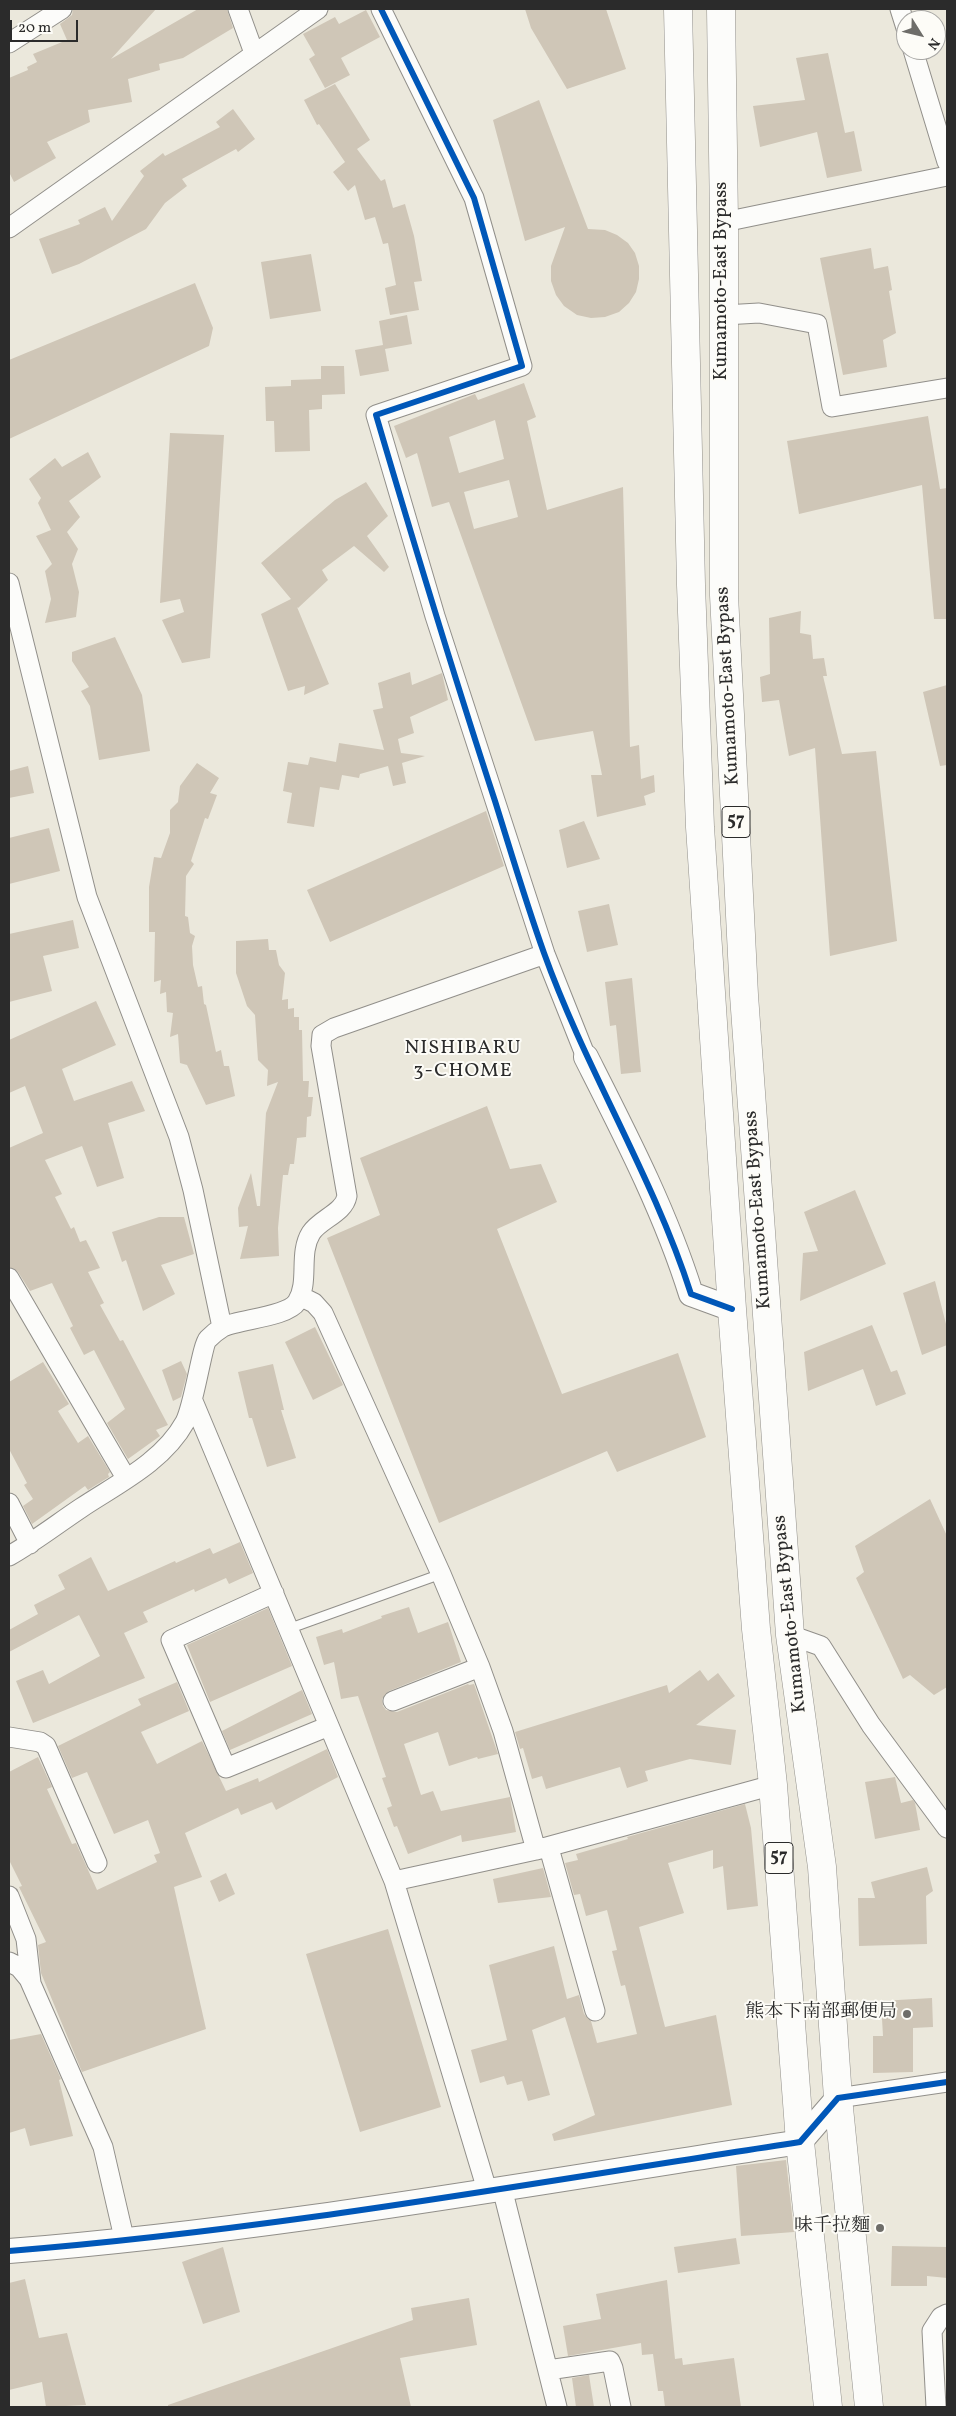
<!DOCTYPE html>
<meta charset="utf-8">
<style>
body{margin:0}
#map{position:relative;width:956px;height:2416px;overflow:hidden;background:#ebe8dc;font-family:Vollkorn,serif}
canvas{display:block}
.frame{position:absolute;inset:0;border:10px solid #2b2b2b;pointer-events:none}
.north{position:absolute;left:896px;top:10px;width:50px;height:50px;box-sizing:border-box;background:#fdfcf7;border:1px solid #a9a8a5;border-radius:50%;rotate:126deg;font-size:14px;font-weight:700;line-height:20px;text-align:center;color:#2b2b2b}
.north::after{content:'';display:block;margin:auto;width:18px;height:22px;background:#6e6d69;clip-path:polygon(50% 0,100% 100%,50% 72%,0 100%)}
.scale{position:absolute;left:10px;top:20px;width:68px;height:22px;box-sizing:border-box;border:2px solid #2b2b2b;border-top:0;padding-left:6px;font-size:15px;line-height:18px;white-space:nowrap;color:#2b2b2b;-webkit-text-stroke:4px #fdfcf7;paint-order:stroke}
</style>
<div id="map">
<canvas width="956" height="2416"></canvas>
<div class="frame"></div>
<div class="north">N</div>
<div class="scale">20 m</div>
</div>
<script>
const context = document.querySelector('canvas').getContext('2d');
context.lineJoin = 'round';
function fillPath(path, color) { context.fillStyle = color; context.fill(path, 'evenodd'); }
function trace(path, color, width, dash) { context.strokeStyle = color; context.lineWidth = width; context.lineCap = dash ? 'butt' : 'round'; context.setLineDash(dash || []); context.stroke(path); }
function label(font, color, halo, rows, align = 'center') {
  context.font = font + ' Vollkorn,"Noto Serif JP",serif'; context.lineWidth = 4; context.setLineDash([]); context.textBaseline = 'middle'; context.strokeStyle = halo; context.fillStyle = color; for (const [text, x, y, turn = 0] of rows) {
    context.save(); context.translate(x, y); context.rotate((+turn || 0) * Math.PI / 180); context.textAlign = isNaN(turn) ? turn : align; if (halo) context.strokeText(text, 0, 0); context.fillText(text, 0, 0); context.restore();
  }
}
const building = new Path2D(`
 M73 9H156L111 59 198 9H227L233 28 183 58 159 64 160 70 128 79 132 102 88 110 90 122 47 142 56 158 14 182 9 172V78L28 70 27 67 37 62 33 54 67 40 60 24 72 15Z
 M525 9H606L626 69 567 89 531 28Z
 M366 10 380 37 341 58 350 75 325 88 309 59 315 55 303 34 335 17 339 24Z
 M828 53 845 133 854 131 862 171 827 178 817 132 760 147 753 106 805 100 796 58Z
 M335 84 370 140 357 149 381 181 385 179 393 208 405 204 414 236 422 281 414 282 419 310 390 315 385 288 396 285 388 243 383 244 375 217 365 220 355 185 348 191 333 172 345 162 319 124 317 125 304 100Z
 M539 100 588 229 605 230 617 235 628 243 635 253 639 266V279L636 292 629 303 619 312 605 317 591 318 577 315 564 306 556 295 551 281V266L565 227 525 241 493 120Z
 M233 109 255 139 238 152 236 149 182 179 187 186 165 203 146 229 79 264 52 274 39 239 80 224 78 220 105 207 112 221 144 176 140 171 163 153 165 156 220 127 216 122Z
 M871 248 874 269 888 266 892 290 889 291 896 333 883 340 887 367 843 375 820 258Z
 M311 254 321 311 270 319 261 262Z
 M195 283 213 328 209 346 9 439V360Z
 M407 315 412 344 385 349 389 371 360 376 355 350 383 345 379 321Z
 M321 366H344L345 394 322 395V409L309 410 310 451 275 452 274 421H266L265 387 291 386V380L321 379Z
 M524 383 536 417 527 421 547 510 623 487 630 747 639 745 641 779 654 775 655 792 644 796 646 805 597 817 591 775H602L593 731 535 741 449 502 432 507 417 453 406 458 394 426 475 394 478 400ZM495 420 504 459 459 473 449 437ZM509 480 518 517 474 529 464 492Z
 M928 416 940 489 947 488V619H934L922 485 799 514 787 441Z
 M170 433 224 435 210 658 182 663 162 620 184 612 180 599 160 603Z
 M88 452 101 477 69 501 80 517 67 532 78 549 72 564 79 592 76 617 45 623 51 599 45 571 52 564 36 536 51 530 38 503 41 498 29 479 55 458 62 467Z
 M366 482 388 516 367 536 389 567 384 572 354 546 322 570 328 580 298 608 297 607 329 684 304 695 305 686 288 691 261 614 291 599 261 563 335 500Z
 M801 611 800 633 811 635 813 659 824 658 827 676H823L842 754 876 751 897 941 830 956 815 748 789 756 779 700 762 702 760 677 770 674 769 618Z
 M115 637 142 695 150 751 99 760 90 706 81 691 89 687 72 661V652Z
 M410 672 412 685 442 673 448 700 410 717 414 733 398 739 401 753 425 756 402 763 406 783 393 786 388 766 360 774 359 778 342 775 339 790 320 787 314 827 287 823 292 793 283 791 288 762 308 765 310 757 336 762 339 743 384 750 373 710 383 708 378 683Z
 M947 685V765L940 766 923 692Z
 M197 763 219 778 210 793 217 795 208 819 205 818 191 861 194 864 186 876 185 916 188 917 190 933 195 936 192 946 193 965 198 987 202 986 204 1004 206 1005 216 1052 221 1050 224 1066H229L235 1096 206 1105 187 1065 180 1063 178 1034 170 1037 173 1013 167 1012 166 992 160 994 161 980 154 982 155 932H149V887L154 857 161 858 170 833V810L178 802 180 786Z
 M28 766 34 793 9 798V771Z
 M486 811 504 866 330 942 307 890Z
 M584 821 600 859 567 868 559 830Z
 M49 828 60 871 9 884V838Z
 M609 904 618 945 587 952 578 911Z
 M73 920 79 948 43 956 52 991 9 1002V934Z
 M268 939 269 950H276L279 965 285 973 282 1000 288 999V1009L294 1008V1017H299V1030H302L303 1081H309L308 1097H313L311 1116 307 1117 306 1137 297 1138 294 1164H290L288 1175H283L278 1228 279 1256 240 1259 248 1226 239 1227 238 1208 251 1173 257 1206H260L266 1113 278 1082 267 1086 268 1070 258 1060 255 1015 247 1006 236 973V941Z
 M632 978 641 1072 621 1074 616 1025 610 1026 605 982Z
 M96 1001 116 1045 62 1069 74 1101 132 1081 145 1111 108 1123 124 1178 97 1187 82 1146 45 1160 62 1194 55 1197 71 1229 74 1227 80 1242 86 1240 100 1268 88 1272 104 1303 100 1305 120 1341 123 1340 168 1425 156 1430 160 1436 128 1459 107 1423 125 1409 94 1350 84 1355 70 1328 73 1326 52 1283 30 1291 18 1272 9 1267V1148L43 1133 25 1086 9 1093V1040Z
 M487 1106 510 1169 541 1164 557 1202 497 1229 562 1394 678 1353 706 1437 617 1472 607 1451 439 1523 327 1238 380 1215 360 1158Z
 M855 1190 886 1264 800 1301 803 1253 818 1251 804 1212Z
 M159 1217H184L194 1254 161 1265 175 1294 143 1311 126 1260 122 1262 112 1232Z
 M935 1281 947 1328V1345L922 1355 903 1293Z
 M872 1325 891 1372 897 1370 906 1394 876 1406 863 1369 808 1391 804 1352Z
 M315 1327 343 1385 313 1400 285 1342Z
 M181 1361 187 1374 181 1397 173 1401 162 1370Z
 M43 1362 69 1404 58 1411 78 1443 88 1436 110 1472 108 1474 109 1477 88 1490 85 1486 32 1524 23 1506 33 1499 24 1485 27 1483 9 1449V1382Z
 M273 1364 284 1410H281L296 1458 267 1467 252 1418H249L238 1372Z
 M930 1499 947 1536V1687L934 1695 910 1675 903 1679 856 1578 864 1572 855 1546Z
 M240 1542 253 1573 229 1584 226 1578 195 1592 194 1589 143 1612 148 1622 124 1633 145 1678 33 1723 16 1681 43 1670 49 1684 100 1656 79 1615 9 1652V1630L38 1614 34 1605 65 1589 58 1575 91 1557 108 1591 175 1561 176 1563 210 1548 213 1554Z
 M409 1607 418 1633 448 1622 461 1662 389 1691 382 1699 383 1706 386 1710 397 1712 468 1684 469 1685 474 1684 498 1754 478 1759 477 1757 449 1766 438 1732 404 1744 421 1795 433 1791 441 1811 510 1797 516 1832 462 1842 461 1835 408 1854 397 1826 394 1827 387 1808 392 1806 382 1778 386 1777 358 1696 341 1699 334 1662 324 1665 316 1637 342 1629 343 1633 382 1618 381 1616Z
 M268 1608 292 1666 210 1702 187 1645Z
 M700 1670 708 1681 718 1673 735 1696 696 1725 736 1730 731 1765 690 1759 645 1771 648 1781 627 1788 620 1767 546 1789 542 1776 532 1779 523 1748 520 1749 515 1732 667 1685 669 1693Z
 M177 1682 189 1711 141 1732 157 1764 202 1741 226 1791 258 1778 259 1782 327 1749 338 1777 276 1810 272 1802 241 1815 238 1808 185 1833 202 1877 174 1887 206 2029 82 2072 41 1973 38 1945 46 1942 19 1887 22 1886 9 1860V1772L38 1757 52 1787 47 1789 72 1844 76 1843 97 1890 157 1862 154 1855 160 1853 148 1820 114 1834 87 1772 72 1778 58 1746 141 1705 138 1699Z
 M302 1690 312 1714 230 1750 222 1731Z
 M895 1777 901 1803 913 1800 915 1803 920 1830 875 1839 865 1782Z
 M745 1804 751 1828 758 1906 727 1910 723 1866 713 1869V1850L668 1863 684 1913 639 1927 665 2027 716 2015 732 2105 554 2141 552 2134 595 2115 565 2017 532 2030 550 2095 528 2101 522 2081 507 2085 504 2076 480 2083 471 2050 507 2040 489 1965 554 1946 567 1999 579 1995 584 2014 591 2021 597 2043 637 2034 625 1985 621 1986 612 1951 617 1950 607 1910 586 1916 580 1894 574 1895 565 1863 578 1860 576 1854 628 1839 627 1837Z
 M927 1867 933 1891 926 1896 927 1944 859 1946 858 1898H875L871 1882Z
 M543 1868 551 1897 498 1903 493 1879Z
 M226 1873 235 1894 219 1902 210 1881Z
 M388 1929 441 2107 360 2132 306 1954Z
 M932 1998 933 2027 913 2028V2072L873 2073V2036H883L881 2001Z
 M41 2034 61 2079 59 2080 73 2136 30 2146 25 2128 9 2133V2040Z
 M786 2160 794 2232 741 2236 736 2166Z
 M736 2238 740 2264 678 2273 674 2247Z
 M892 2246 947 2247V2278L927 2276V2286H891Z
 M223 2247 240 2312 203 2324 182 2262Z
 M25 2279 39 2338 67 2333 86 2405 46 2407 42 2382 9 2390V2283Z
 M667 2280 675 2359 682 2358 683 2365 734 2358 741 2407H665L663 2391H658L653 2354 642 2355 641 2343 568 2356 563 2326 601 2319 596 2294Z
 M469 2298 477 2345 400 2358 411 2407H168V2405L413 2320 411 2308Z
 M589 2375 594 2407H576L572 2378Z`);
const service = new Path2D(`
 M288 1629 441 1574`);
const minor = new Path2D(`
 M238 9 254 53
 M381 9 474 198 522 366 376 415 435 616 545 954 586 1057
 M900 9 906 28
 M9 43 62 9
 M913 50 947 162
 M724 222 947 176
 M9 228 318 9
 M724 315 759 313 817 324 832 407 947 388
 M9 583 87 897 179 1137 193 1190 222 1327
 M9 1278 126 1478
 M300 1296 314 1303 323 1313 441 1574 480 1667 503 1731 536 1850 773 1785
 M193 1401 394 1881 487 2190
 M9 1503 30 1544
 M9 1556C34 1542 57 1524 81 1508 117 1484 163 1462 185 1422 194 1405 202 1345 208 1339 212 1335 218 1330 223 1327 240 1319 287 1317 297 1302 310 1282 298 1254 311 1233 320 1219 344 1213 347 1196L321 1046 322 1035 334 1028 545 954
 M274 1593 171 1640 226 1768 329 1726
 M790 1635 821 1646 871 1725 947 1828
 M393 1701 480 1667
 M9 1737 40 1742 46 1746 97 1863
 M549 1848 595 2011
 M394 1881 536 1850
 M9 1896 26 1939 31 1983
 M9 1962 19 1967 29 1979 103 2147 125 2242
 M838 2098 947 2082
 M502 2188 557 2407
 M548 2370 610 2361 613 2368 621 2407
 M936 2407 932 2331 941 2317 947 2314`);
const tertiary = new Path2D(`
 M586 1057C625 1134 665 1211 691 1294L732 1309
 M9 2251C274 2230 537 2182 800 2142L838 2098`);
const trunk = new Path2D(`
 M678 9 691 585 700 827 732 1309 756 1629 773 1785 800 2142 828 2407
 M721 9 724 222V595L744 995 790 1635 822 1867 838 2098 869 2407`);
const cycleway = new Path2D(`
 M381 9 474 198 522 366 376 415C414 544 453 673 495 801 511 852 526 903 544 953 586 1070 653 1176 691 1294L732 1309
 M9 2251C274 2230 537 2182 800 2142L838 2098 947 2082`);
const markers = [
 [907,2014,5,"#6e6d69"],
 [880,2228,5,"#6e6d69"]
];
const shields = [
 [736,822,28],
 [779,1858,28]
];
const shieldNames = [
 ["57",736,822],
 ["57",779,1858]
];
const streetNames = [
 ["Kumamoto-East Bypass",723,281,-90],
 ["Kumamoto-East Bypass",729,686,-93],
 ["Kumamoto-East Bypass",759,1210,-94],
 ["Kumamoto-East Bypass",791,1614,-96]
];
const poiNames = [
 ["熊本下南部郵便局",897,2014],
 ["味千拉麵",870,2228]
];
const neighbourhoodNames = [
 ["NISHIBARU",463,1049],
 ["3-CHOME",463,1072]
];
fillPath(building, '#cfc6b7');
trace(service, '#918f8a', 11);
trace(minor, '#918f8a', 21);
trace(tertiary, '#918f8a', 26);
trace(trunk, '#918f8a', 29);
trace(service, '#fcfcfa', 9);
trace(minor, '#fcfcfa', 19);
trace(tertiary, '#fcfcfa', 24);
trace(trunk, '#fcfcfa', 28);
trace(cycleway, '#0057b8', 6);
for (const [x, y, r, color] of markers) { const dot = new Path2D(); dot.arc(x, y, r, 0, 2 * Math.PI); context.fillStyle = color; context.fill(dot); trace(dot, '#fdfcf7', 2); }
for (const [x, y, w] of shields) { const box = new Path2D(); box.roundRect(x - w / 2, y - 15.5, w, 31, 4); context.fillStyle = '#fdfcf7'; context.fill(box); trace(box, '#2b2b2b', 1); }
label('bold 18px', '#2b2b2b', null, shieldNames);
label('19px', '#2b2b2b', '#fdfcf7', streetNames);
label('19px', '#2b2b2b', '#fdfcf7', poiNames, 'right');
context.letterSpacing = '1px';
label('20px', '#2b2b2b', '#fdfcf7', neighbourhoodNames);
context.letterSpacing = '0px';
</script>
